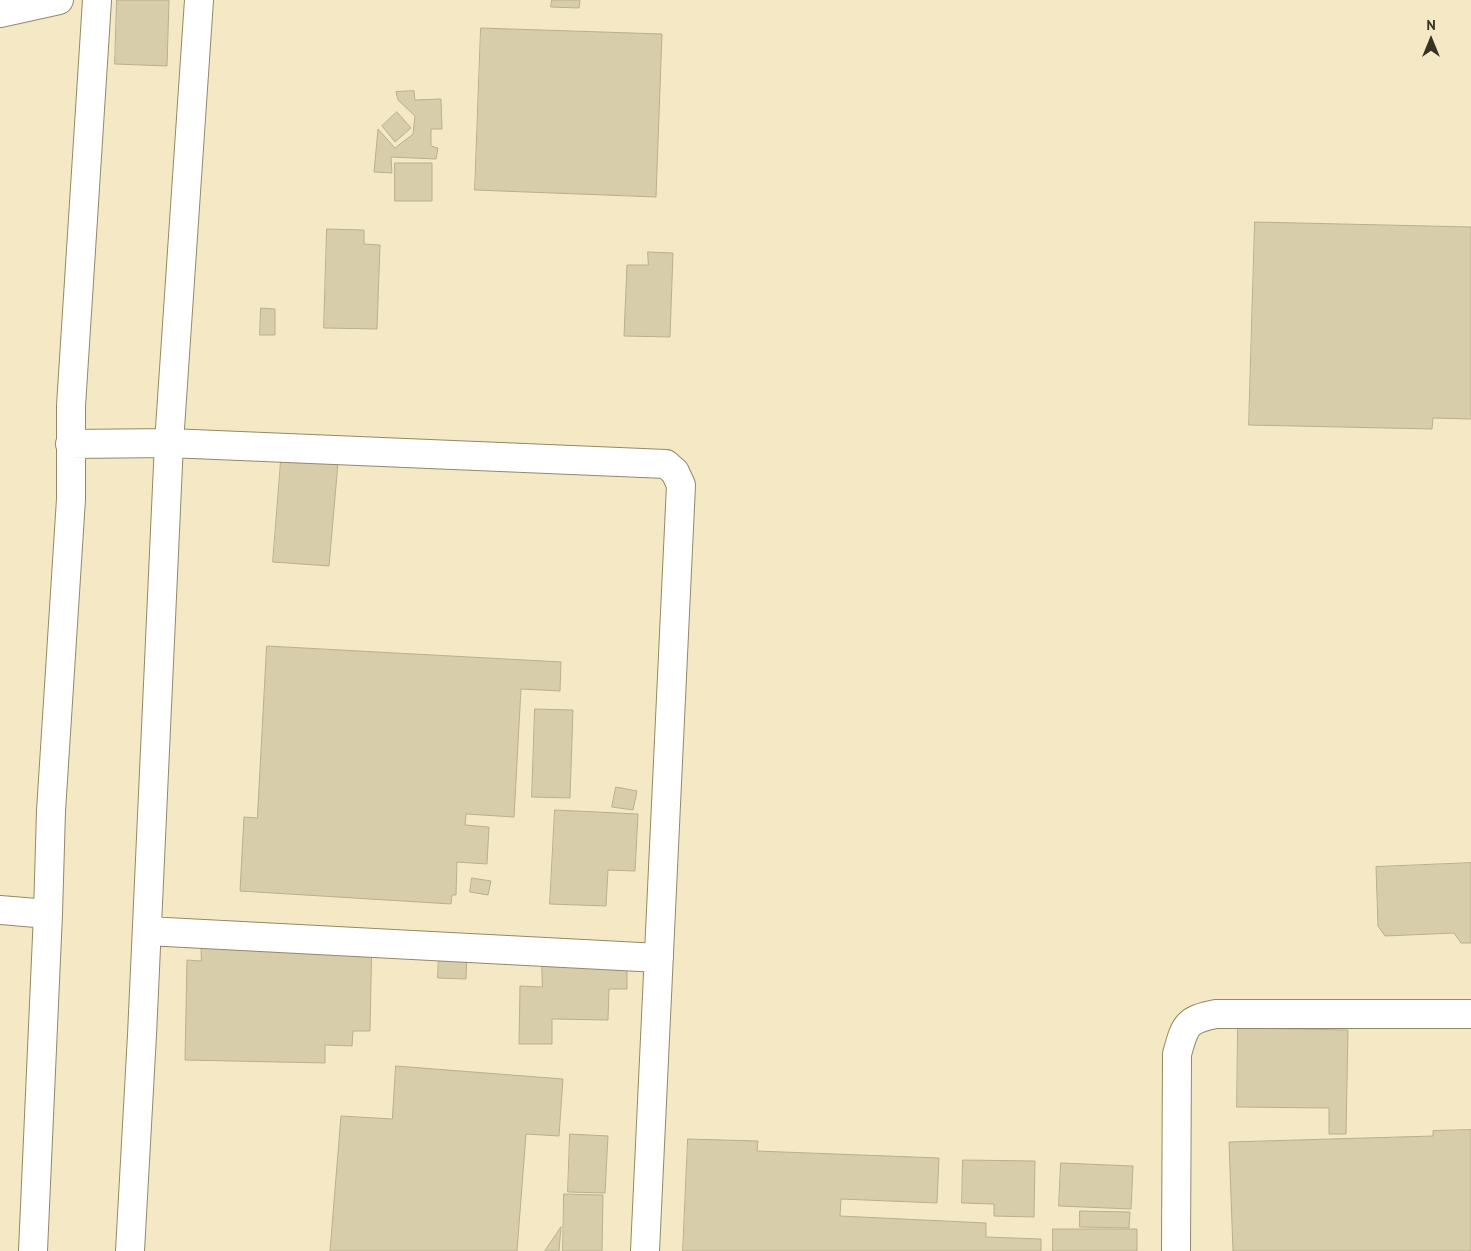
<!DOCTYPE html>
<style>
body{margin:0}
#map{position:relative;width:1471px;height:1251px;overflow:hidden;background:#f5e9c5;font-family:"PT Sans",sans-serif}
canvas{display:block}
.north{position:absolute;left:1406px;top:15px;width:50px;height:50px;-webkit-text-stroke:4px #f5e9c5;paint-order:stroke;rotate:0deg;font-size:14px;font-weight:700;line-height:20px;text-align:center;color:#373224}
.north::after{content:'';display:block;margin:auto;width:18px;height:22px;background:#373224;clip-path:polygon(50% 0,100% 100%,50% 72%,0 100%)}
</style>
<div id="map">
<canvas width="1471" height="1251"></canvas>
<div class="north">N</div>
</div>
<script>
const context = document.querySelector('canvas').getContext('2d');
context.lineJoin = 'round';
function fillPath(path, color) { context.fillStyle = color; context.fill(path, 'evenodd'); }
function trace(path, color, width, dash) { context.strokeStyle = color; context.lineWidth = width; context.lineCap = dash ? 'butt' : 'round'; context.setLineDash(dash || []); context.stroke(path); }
const building = new Path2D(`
 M117 0H169L167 66 115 64Z
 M552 0H580L579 8 551 7Z
 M481 28 662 34 656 197 475 190Z
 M414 91 415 100 441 99 442 129H431V146L438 148 436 159 391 157 392 173 374 172 378 129 395 148 413 134 415 116 398 100 396 92Z
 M397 112 411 128 395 142 382 126Z
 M395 163H432V201H395Z
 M1255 222 1471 227V419L1433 418 1432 429 1249 425Z
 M327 229 364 230V244L380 245 377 329 324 328Z
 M648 252 673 253 670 337 624 336 627 265H648Z
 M261 308 275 309V335H260Z
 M283 436 340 440 329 566 273 562Z
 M267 646 561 662 560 691 521 689 514 817 466 814 465 825 489 827 487 864 457 862 456 895H452L451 904 240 891 244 817 257 818Z
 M535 709 573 710 570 798 532 797Z
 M616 787 637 791 633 810 612 807Z
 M555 810 638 814 635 871 608 870 606 906 550 904Z
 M1471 863V943H1461L1454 933 1385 936 1378 926 1376 867Z
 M472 878 491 881 488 895 470 892Z
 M201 933 372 936 370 1031H353L352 1046 325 1045V1063L185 1060 187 960 201 961Z
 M439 951 467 952 466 979 438 978Z
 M542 962 627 964V989H609L608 1020 552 1019V1044H519L520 986 542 987Z
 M1238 1028 1348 1030 1346 1134H1329V1108L1237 1107Z
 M396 1066 563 1079 559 1136 526 1134 517 1251H330L341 1116 392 1119Z
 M1471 1130V1251H1233L1229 1142 1433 1136V1131Z
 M570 1134 608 1136 605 1193 568 1192Z
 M688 1139 758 1141 757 1151 939 1158 937 1203 841 1199 840 1216 986 1223V1237L1041 1239V1251H683Z
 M963 1160 1035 1161 1034 1217 994 1216V1204L962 1203Z
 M1061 1163 1133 1166 1131 1209 1059 1206Z
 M564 1194 603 1195 602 1251H563Z
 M1080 1211 1130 1212 1129 1228 1080 1227Z
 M561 1227 559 1251H545Z
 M1053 1229H1137V1251H1053Z`);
const minor = new Path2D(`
 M0 13 59 0
 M70 444 169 443 666 464 675 472 681 485 645 1251
 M0 910 48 914
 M147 931 659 958
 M33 1251 48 914 51 811 71 499V406L97 0
 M130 1251 142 1035 169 443 199 0
 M1176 1251 1177 1054C1185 1026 1185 1020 1216 1014H1471`);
fillPath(building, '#d8cdaa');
trace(building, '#baaf8d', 1);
trace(minor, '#938867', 30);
trace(minor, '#fff', 28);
</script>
